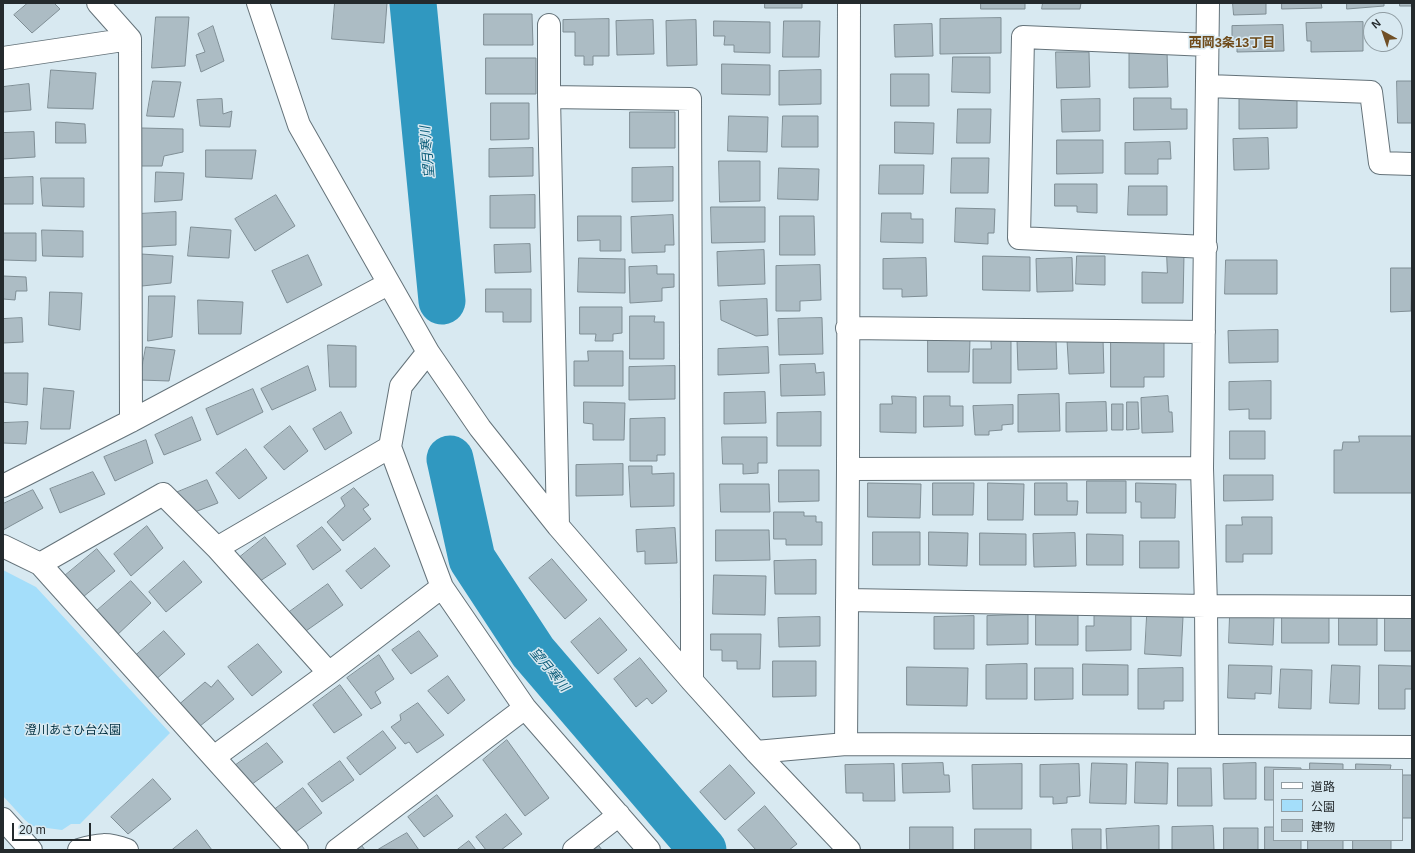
<!DOCTYPE html>
<meta charset="utf-8">
<style>
body{margin:0}
#map{position:relative;width:1415px;height:853px;overflow:hidden;background:#d8e9f1;font-family:Helvetica,"Noto Sans JP",sans-serif}
canvas{display:block}
.frame{position:absolute;inset:0;border:4px solid #242a2d;pointer-events:none}
.legend{position:absolute;left:1273px;top:769px;width:130px;height:72px;box-sizing:border-box;background:#d8e9f1;border:1px solid #909da3;margin:0;padding:5px 7px;list-style:none;font-size:12px;color:#242a2d}
.legend li{display:flex;align-items:center;gap:8px;height:20px}
.legend b{width:20px;border:1px solid #909da3}
.north{position:absolute;left:1363px;top:12px;width:40px;height:40px;box-sizing:border-box;background:#d8e9f1;border:1px solid #909da3;border-radius:50%;rotate:320deg;font-size:11px;font-weight:700;line-height:16px;text-align:center;color:#242a2d}
.north::after{content:'';display:block;margin:auto;width:14px;height:18px;background:#704f26;clip-path:polygon(50% 0,100% 100%,50% 72%,0 100%)}
.scale{position:absolute;left:12px;top:823px;width:79px;height:18px;box-sizing:border-box;border:2px solid #242a2d;border-top:0;padding-left:5px;font-size:12px;line-height:14px;white-space:nowrap;color:#242a2d;-webkit-text-stroke:3px #d8e9f1;paint-order:stroke}
</style>
<div id="map">
<canvas width="1415" height="853"></canvas>
<div class="frame"></div>
<ul class="legend">
<li><b style="height:5px;background:#fff"></b>道路</li>
<li><b style="height:11px;background:#a4defa"></b>公園</li>
<li><b style="height:11px;background:#acbcc4"></b>建物</li>
</ul>
<div class="north">N</div>
<div class="scale">20 m</div>
</div>
<script>
const context = document.querySelector('canvas').getContext('2d');
context.lineJoin = 'round';
function fillPath(path, color) { context.fillStyle = color; context.fill(path, 'evenodd'); }
function trace(path, color, width, dash) { context.strokeStyle = color; context.lineWidth = width; context.lineCap = dash ? 'butt' : 'round'; context.setLineDash(dash || []); context.stroke(path); }
function label(font, color, halo, rows, align = 'center') {
  context.font = font + ' Helvetica,"Noto Sans JP",sans-serif'; context.lineWidth = 3; context.setLineDash([]); context.textBaseline = 'middle'; context.strokeStyle = halo; context.fillStyle = color; for (const [text, x, y, turn = 0] of rows) {
    context.save(); context.translate(x, y); context.rotate((+turn || 0) * Math.PI / 180); context.textAlign = isNaN(turn) ? turn : align; if (halo) context.strokeText(text, 0, 0); context.fillText(text, 0, 0); context.restore();
  }
}
const green = new Path2D(`
 M3 570 36 587 170 733 80 824H71L62 830 32 826 25 820 3 796Z`);
const river = new Path2D(`
 M413 3 442 301
 M450 459 472 559 533 652 703 850`);
const building = new Path2D(`
 M28 3H54L60 9 32 33 14 15Z
 M335 3H387L384 43 332 39Z
 M765 3H802V8H765Z
 M981 3H1025V9H981Z
 M1043 3H1081L1080 9H1042Z
 M1233 3H1266V14L1234 15Z
 M1282 3H1321L1322 8 1282 9Z
 M1347 3H1384V6L1347 9Z
 M1400 3H1412V6H1400Z
 M484 14H532L533 45H484Z
 M156 17H189L185 66 152 68Z
 M1001 18V53L940 54V19Z
 M609 19V56H593V65H584V56H575V32H563V20Z
 M653 20 654 54 617 55 616 21Z
 M696 20 697 65 667 66 666 21Z
 M714 21 770 22V53L734 52V45H724L725 36H714Z
 M784 21H820L819 57H783Z
 M1363 22V51L1311 52V41H1307L1306 23Z
 M932 24 933 56 895 57 894 25Z
 M1283 25 1284 51 1237 52V44H1232V26Z
 M213 26 224 61 201 72 196 55 205 52 198 34Z
 M1167 51 1168 87 1129 88V52Z
 M1056 52H1089L1090 87 1057 88Z
 M953 57H990V93L952 92Z
 M486 58H536V94H486Z
 M722 64 770 65V95L722 94Z
 M51 70 96 73 93 109 48 108Z
 M821 70V104L779 105V71Z
 M891 74H929V106H891Z
 M153 81 181 82 174 117 147 116Z
 M1397 81H1412V123H1398Z
 M29 84 31 110 3 112V87Z
 M1297 97V128L1239 129V98Z
 M1134 98H1171V109H1187V129L1134 130Z
 M222 99 223 114 232 111 230 127 200 126 197 100Z
 M1100 99V131L1062 132 1061 100Z
 M491 103H529V139L491 140Z
 M958 109H991L990 143H957Z
 M630 112H675V148H630Z
 M729 116 768 117 767 152 728 151Z
 M783 116H818V147H782Z
 M56 122 85 124 86 143H56Z
 M895 122 934 123 933 154 895 153Z
 M142 128 183 129V152L164 156 162 166H142Z
 M34 132 35 157 3 159V133Z
 M1268 138 1269 169 1234 170 1233 139Z
 M1057 140H1103V173L1057 174Z
 M1170 142 1171 159H1158V174H1125V143Z
 M533 148V176L489 177V149Z
 M206 150H256L252 179 206 177Z
 M952 158H989L988 193H951Z
 M719 161H760V201L720 202Z
 M880 165H924L923 194H879Z
 M673 167V201L632 202V168Z
 M779 168 819 169 818 200 778 199Z
 M156 172 184 173 182 200 155 202Z
 M33 177V204H3V178Z
 M41 178H84V207L43 206Z
 M1055 184H1097V213L1077 212V206H1055Z
 M1129 186H1167V215H1128Z
 M276 195 295 226 255 251 235 219Z
 M535 195V228H490V196Z
 M711 207H765V242L712 243Z
 M956 208 995 209 994 233H988V244L955 242Z
 M176 212V245L140 247 138 214Z
 M882 213H911V219H923V243L881 242Z
 M673 215 674 245H665V252L632 253 631 217Z
 M578 216H621V251H600V240L578 241Z
 M780 216H814L815 255H780Z
 M191 227 231 230 229 258 188 256Z
 M42 230 83 231V257L43 256Z
 M3 233H36V261L4 260Z
 M530 244 531 272 495 273 494 245Z
 M764 250 765 284 718 286 717 252Z
 M141 254 173 256 171 283 142 286Z
 M1167 254 1184 255 1183 303H1142V272L1167 273Z
 M308 255 322 285 287 303 272 271Z
 M983 256 1030 257V291L983 290Z
 M1077 256H1105V285L1076 284Z
 M579 258 625 259V293L578 292Z
 M926 258 927 296 902 297V289H883V259Z
 M1072 258 1073 291 1037 292 1036 259Z
 M1226 260H1277V294H1225Z
 M820 265 821 300 800 301V311H776V266Z
 M657 266V274H674V287L662 288V301L630 303 629 267Z
 M1391 268H1412L1411 311 1391 312Z
 M3 276 26 277 27 291H16L15 300 3 299Z
 M486 289H531V322H503V312H486Z
 M50 292 82 293 80 330 49 325Z
 M149 296H175L172 337 148 341Z
 M767 299 768 335 756 336 721 320 720 301Z
 M198 300 243 302 241 334H199Z
 M580 307H622V333L613 334V341H595L596 334H580Z
 M630 316H655L654 322H664V359H630Z
 M22 318 23 342 3 343V319Z
 M822 318 823 354 779 355 778 319Z
 M1278 330V362L1229 363 1228 331Z
 M991 337H1011V383H973V349H991Z
 M928 339H970L969 372H928Z
 M1056 339 1057 369 1018 370 1017 340Z
 M1103 339 1104 373 1069 374 1067 340Z
 M1111 342H1164V377H1144V387H1111Z
 M328 345 356 346V387H330Z
 M146 347 175 350 169 381 140 380Z
 M768 347 769 373 718 375V349Z
 M588 351H623V386H574V361H588Z
 M815 364 816 373 824 372 825 395 781 396 780 365Z
 M308 366 316 390 272 410 261 389Z
 M675 366V399L629 400V367Z
 M3 373H28L27 405 3 402Z
 M1271 381V419H1249V409L1229 410V382Z
 M44 388 74 391 70 429H41Z
 M253 389 263 412 217 435 206 409Z
 M765 392 766 423 724 424V393Z
 M1059 394 1060 431 1018 432V395Z
 M892 396 916 397V433L880 432V404H892Z
 M924 396H950V406H963V426L924 427Z
 M1168 396 1169 412H1172L1173 432 1142 433 1141 398Z
 M584 402 625 403 624 440H593V424L584 423Z
 M1106 402 1107 431 1066 432V403Z
 M1127 402H1138L1139 429 1127 430Z
 M1112 404H1123V430H1112Z
 M1013 405V424L1002 425V430L989 431V435H975L973 406Z
 M341 412 352 433 325 450 313 429Z
 M821 412V446H777V413Z
 M192 417 201 440 164 455 155 435Z
 M665 418V455H657V461H630V419Z
 M28 422 26 444 3 443V423Z
 M290 426 308 451 284 470 264 447Z
 M1230 431H1265V459H1230Z
 M1359 436H1412V493H1334V450H1342L1343 442H1359Z
 M722 437H767V463H758V473L743 474V464H723Z
 M146 440 153 463 115 481 104 457Z
 M246 449 267 478 239 499 216 473Z
 M623 464V495L576 496V465Z
 M629 466H652V474L674 473V506L631 507Z
 M779 470H819V501L779 502Z
 M93 472 105 494 60 513 50 489Z
 M1224 475H1273V500L1224 501Z
 M207 480 218 503 182 517 173 494Z
 M1087 481H1126V513H1087Z
 M868 483 921 484 920 518 868 517Z
 M933 483H974L973 515H933Z
 M988 483 1024 484 1023 520H988Z
 M1035 483H1067V501H1078L1077 515H1035Z
 M1136 483 1176 484 1175 518H1141V502H1136Z
 M720 484H769L770 512H721Z
 M354 488 369 505 363 509 371 519 343 541 327 522 345 506 341 498Z
 M33 490 43 508 3 530V504Z
 M774 512H804V516H816V522H822V545H786V539H774Z
 M1242 517H1272V554H1243V562H1226V525H1242Z
 M147 526 163 548 131 576 114 554Z
 M322 527 341 550 313 570 297 546Z
 M675 528 677 563 645 564V551L637 552 636 530Z
 M716 530H769L770 560 716 561Z
 M873 532H920V565H873Z
 M929 532 968 533 967 566 929 565Z
 M980 533 1026 534V565H980Z
 M1075 533 1076 566 1034 567 1033 534Z
 M1087 534 1123 535V565H1087Z
 M265 537 286 564 254 585 235 561Z
 M1140 541H1179V568H1140Z
 M375 548 390 566 361 589 346 571Z
 M97 549 115 571 78 601 61 579Z
 M552 559 587 600 565 619 529 578Z
 M816 560V594H775L774 561Z
 M184 561 202 582 166 612 149 592Z
 M714 575 766 576 765 615 713 614Z
 M131 581 151 603 115 637 92 615Z
 M328 584 343 605 303 633 288 613Z
 M1282 614 1329 615V643H1282Z
 M1028 615V644L987 645V616Z
 M1036 615H1078V645H1036Z
 M1131 615V650L1086 651V626H1094V616Z
 M1230 615 1274 616 1273 645 1229 643Z
 M974 616V649H934V617Z
 M1147 616 1183 617 1181 656 1145 654Z
 M1385 616H1412V651H1385Z
 M820 617V646L779 647 778 618Z
 M600 618 627 650 598 674 571 642Z
 M1339 618H1377V645H1339Z
 M164 631 185 654 154 681 134 657Z
 M419 631 438 656 411 674 392 650Z
 M711 634H761L760 669H737V661H722V650H711Z
 M258 644 282 672 252 696 228 667Z
 M379 655 394 679 375 692 381 703 371 709 347 678Z
 M640 658 667 691 652 704 647 698 636 707 614 679Z
 M773 661H816V696L773 697Z
 M1027 664V699H986V665Z
 M1083 664 1128 665V695H1083Z
 M1229 665 1272 666 1271 694 1255 693V699L1228 698Z
 M1332 665 1360 666 1359 704 1330 703Z
 M1379 665 1412 666V689H1405V709H1379Z
 M907 667 968 668 967 706 907 705Z
 M1035 668H1073V699L1035 700Z
 M1183 668V701H1164V709H1138V669Z
 M1281 669 1312 670 1311 709 1279 708Z
 M448 676 465 700 448 714 428 691Z
 M218 680 234 699 195 730 176 707 205 682 211 687Z
 M340 685 362 715 334 733 313 705Z
 M418 703 444 735 417 753 409 742 405 744 391 727 401 720 400 715Z
 M383 731 396 748 360 775 347 758Z
 M507 740 549 798 525 816 483 760Z
 M267 743 283 762 248 787 233 767Z
 M340 761 354 780 322 802 308 784Z
 M1136 762 1168 763 1167 804 1135 803Z
 M943 763 944 775H949L950 792 903 793 902 764Z
 M1092 763 1127 764 1126 804 1090 803Z
 M1256 763V799H1224L1223 764Z
 M1310 763 1343 764V770H1310Z
 M894 764 895 801H863V793H846L845 765Z
 M1022 764V809H973L972 765Z
 M1079 764 1080 796 1067 797V803L1053 804V797H1040V765Z
 M1356 764 1391 765 1390 770H1356Z
 M730 765 755 793 725 820 700 792Z
 M1265 767 1301 768V770H1274V800H1265Z
 M1178 768H1211L1212 806H1178Z
 M1403 775H1412V818H1402Z
 M153 779 171 799 128 834 111 817Z
 M303 788 322 813 289 837 270 813Z
 M437 795 453 816 424 837 408 817Z
 M765 806 797 844 789 850H756L738 830Z
 M506 814 522 834 501 850H486L476 837Z
 M1159 826V850H1107L1106 829Z
 M1213 826 1214 850H1172V827Z
 M910 827H953V850H910Z
 M1265 827H1274V840H1301V850H1265Z
 M1224 828H1258V850H1224Z
 M975 829H1031V850H975Z
 M1072 829H1101V850H1073Z
 M197 830 212 850H172Z
 M407 833 419 850 379 849Z
 M1308 840H1343V850H1308Z
 M1353 840H1391V850H1353Z
 M469 841 476 850H457Z
 M362 846 365 850H357Z
 M599 846 602 850H593Z`);
const minor = new Path2D(`
 M98 3 130 39 131 421
 M258 3 299 125 428 352 480 428 558 526 692 681 756 752 849 850
 M549 25V97
 M3 58 130 39
 M1208 86 1371 92 1380 163 1412 164
 M1206 247 1019 238 1023 37 1208 45
 M847 328 1204 332
 M428 352 401 386 390 447 442 587 525 708 649 850
 M848 469 1202 468
 M3 486 131 421 388 284
 M558 526 549 97 690 99 692 605V681
 M3 546 40 564 297 850
 M217 548 390 447
 M40 564 163 494 217 548 329 673
 M847 600 1206 606 1412 607
 M846 744 848 469 849 3
 M1207 746 1206 606 1202 468 1208 3
 M756 752 846 744 1412 747
 M214 757 329 673 442 587
 M3 819 31 850
 M79 850C98 844 108 843 127 850
 M337 850 525 708
 M574 850 619 815`);
const parkNames = [
 ["澄川あさひ台公園",73,731]
];
const neighbourhoodNames = [
 ["西岡3条13丁目",1232,43]
];
const waterNames = [
 ["望月寒川",428,152,-95],
 ["望月寒川",549,670,50]
];
fillPath(green, '#a4defa');
trace(river, '#3098c0', 47);
fillPath(building, '#acbcc4');
trace(building, '#7f8e95', 1);
trace(minor, '#647279', 24);
trace(minor, '#fff', 22);
label('12px', '#023142', '#d8e9f1', parkNames);
label('bold 13px', '#6e4a19', '#d8e9f1', neighbourhoodNames);
label('italic 13px', '#0a5c78', '#d8e9f1', waterNames);
</script>
